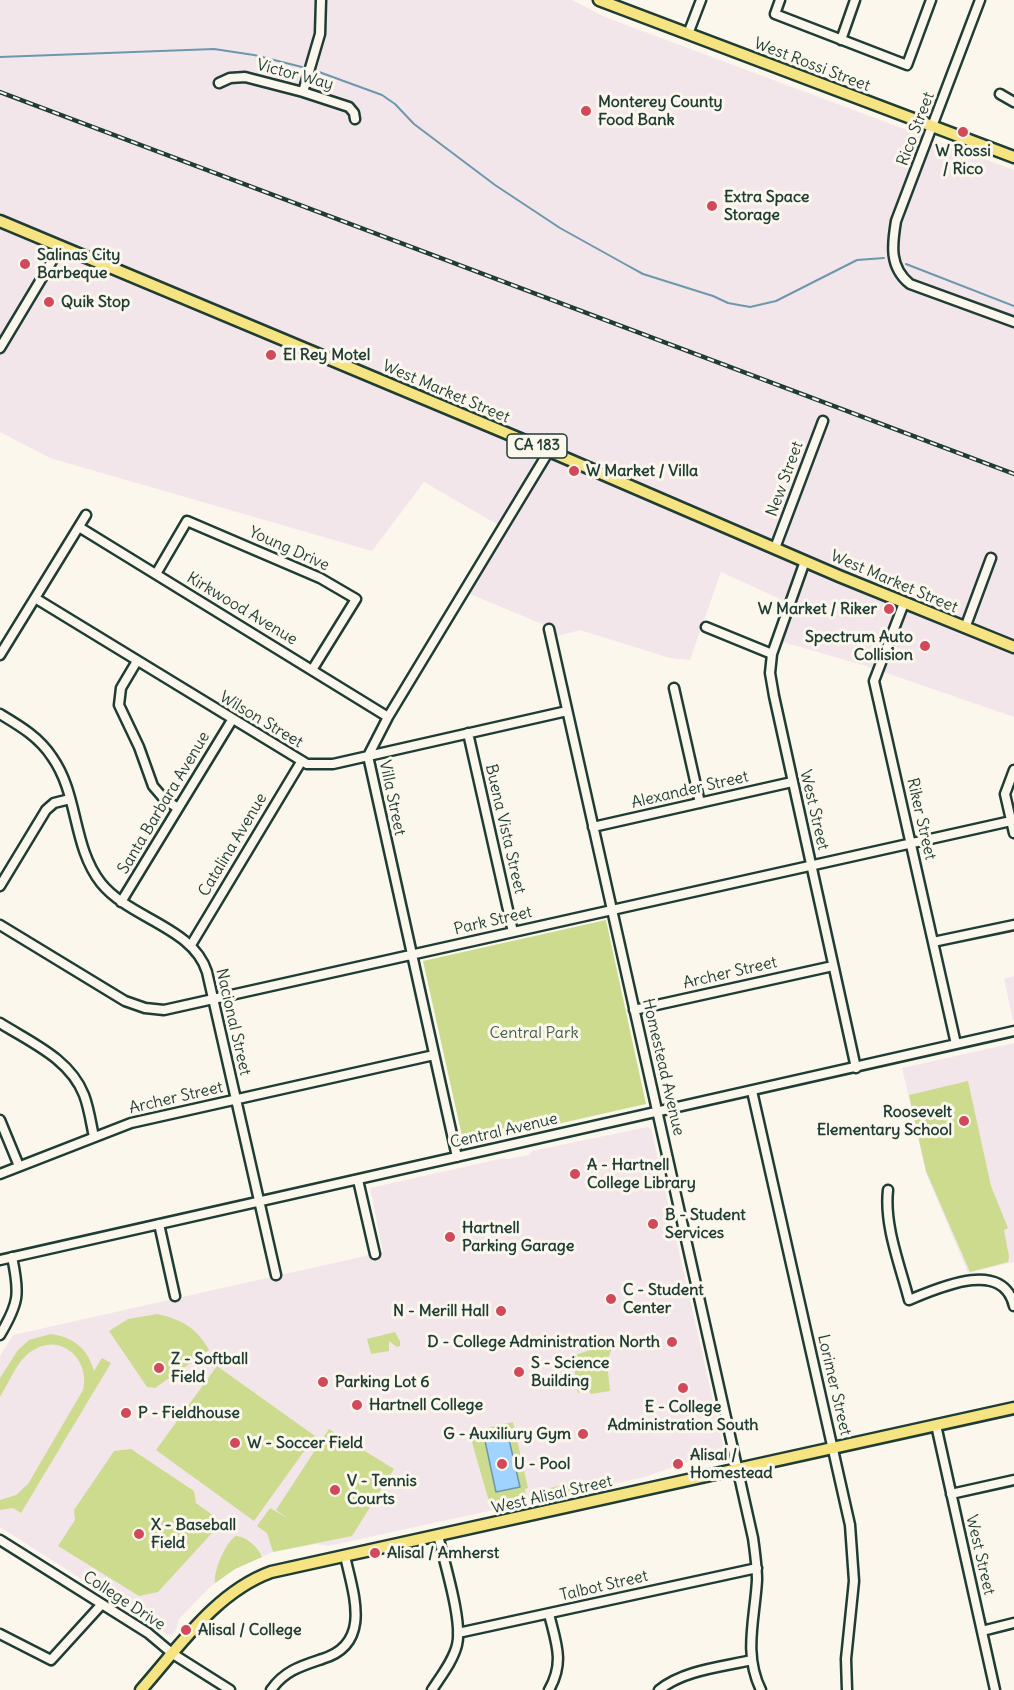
<!DOCTYPE html>
<style>
body{margin:0}
canvas{display:block;background:#fbf7ec}
</style>
<canvas width="1014" height="1690"></canvas>
<script>
const context = document.querySelector('canvas').getContext('2d');
context.lineJoin = 'round';
function fillPath(path, color) { context.fillStyle = color; context.fill(path, 'evenodd'); }
function trace(path, color, width, dash) { context.strokeStyle = color; context.lineWidth = width; context.lineCap = dash ? 'butt' : 'round'; context.setLineDash(dash || []); context.stroke(path); }
function label(font, color, halo, rows, align = 'center') {
  context.font = font + ' Delius,sans-serif'; context.lineWidth = 6; context.setLineDash([]); context.textBaseline = 'middle'; context.strokeStyle = halo; context.fillStyle = color; for (const [text, x, y, turn = 0] of rows) {
    context.save(); context.translate(x, y); context.rotate((+turn || 0) * Math.PI / 180); context.textAlign = isNaN(turn) ? turn : align; if (halo) context.strokeText(text, 0, 0); context.fillText(text, 0, 0); context.restore();
  }
}
const built = new Path2D(`
 M0 0H572L605 17 1014 170V717L869 667 776 640 778 598 721 572 690 660 670 658 580 630 558 636 542 624 470 594 500 526 424 482 372 551 50 458 0 432Z
 M1014 976V1020H1013L1004 979Z
 M1014 1043V1262L968 1273 926 1173 902 1068Z
 M647 1127 651 1129 652 1133 725 1453 724 1457 704 1462 690 1461 645 1477 328 1546 316 1544 273 1552 235 1569 210 1587 179 1619 176 1630 172 1635 167 1634 0 1527V1356L13 1335 383 1252 370 1188 504 1158 507 1159 529 1155 532 1151Z`);
const green = new Path2D(`
 M606 920 646 1104 464 1145 423 961Z
 M968 1081 991 1186 1008 1228 1004 1230 1009 1257 1008 1262 970 1272 926 1171 909 1095Z
 M157 1314C181 1319 197 1328 209 1350L155 1388 147 1387 109 1331 128 1319Z
 M395 1332 400 1341V1346L397 1347 389 1341V1351L371 1354 367 1339Z
 M51 1334C74 1337 88 1349 94 1371L102 1358 111 1363 21 1513 13 1508 0 1510V1500L16 1495 28 1484 83 1390C91 1360 60 1331 32 1351 17 1360 9 1383 0 1397V1378L18 1350 29 1340Z
 M614 1342 607 1362 610 1391 591 1394 588 1390 578 1393 575 1380V1355Z
 M217 1366 315 1436 254 1521 156 1450Z
 M513 1422 528 1488 525 1489 526 1497 490 1505 469 1432Z
 M329 1429 394 1469 352 1536 273 1552 267 1533 257 1526 270 1508 289 1519 276 1510Z
 M131 1449 194 1491 196 1503 222 1522 158 1592 139 1596 58 1546 75 1520 74 1510 114 1451Z
 M574 1483 577 1491 551 1497 550 1488Z
 M236 1536C247 1537 258 1547 262 1557L235 1569 215 1583C213 1572 226 1541 236 1536Z`);
const water = new Path2D(`
 M508 1435 520 1487 496 1492 485 1441Z`);
const stream = new Path2D(`
 M0 57 214 49 254 55 302 67
 M319 72 382 95 395 104 414 124 495 185 560 228 623 263 643 274 713 296 728 303 750 307 776 301 857 260 884 258
 M906 264 1014 306`);
const minor = new Path2D(`
 M780 0 775 14 907 65 931 0
 M980 0 896 221C892 245 889 267 910 284L1014 322
 M688 34 701 0
 M841 40 855 0
 M219 83 230 78 245 77 303 92 349 107 354 113 355 119
 M303 92 320 34 321 0
 M1000 94 1014 102
 M0 348 61 246
 M79 527 388 717
 M775 548 823 421
 M805 561 772 654 770 673 774 696 856 1068
 M156 574 187 521 320 578 356 599 312 670
 M35 598 307 764H333L567 711
 M904 603 874 681 956 1044
 M706 627 772 654
 M965 628 991 558
 M549 629 753 1538C755 1552 757 1566 757 1580 755 1618 743 1654 761 1690
 M0 655 86 515
 M137 661 121 688 119 705 139 747 153 786 165 800 178 808
 M674 688 700 803
 M0 714C20 726 39 737 52 757 79 795 72 846 101 883 130 919 193 927 207 972L276 1275
 M468 733 513 932
 M1014 770 1005 794 1014 833
 M593 827 792 782
 M0 886 46 810 54 803 70 799
 M121 902 232 720
 M0 925 125 1001 145 1008 164 1010 1011 821
 M933 942 1014 925
 M191 945 301 762
 M634 1010 833 966
 M0 1023C32 1043 70 1059 84 1095 89 1108 91 1123 94 1137
 M752 1091 850 1525 854 1581 846 1659 847 1690
 M0 1120 19 1166
 M457 1157 368 756 388 717 549 451
 M0 1174 131 1123 434 1055
 M358 1180 375 1254
 M888 1190C884 1226 900 1265 909 1300 938 1288 1003 1258 1014 1306
 M159 1224 175 1296
 M0 1260 1014 1031
 M0 1335C19 1303 20 1294 12 1257
 M936 1425 995 1690
 M951 1494 1014 1480
 M0 1540 148 1633 173 1654 230 1690
 M982 1631 1014 1623
 M458 1633 757 1568
 M0 1634 51 1660 102 1604
 M271 1690C284 1671 301 1666 322 1659 373 1644 353 1593 345 1556
 M432 1690C441 1676 453 1661 457 1645 463 1621 444 1562 438 1535
 M549 1690C565 1662 556 1643 549 1614
 M659 1690C684 1670 721 1667 752 1660`);
const major = new Path2D(`
 M599 0 1014 157
 M0 221 549 451 839 576 1014 647
 M141 1690C179 1647 216 1592 271 1572L1014 1408`);
const rail = new Path2D(`
 M0 92 1014 474`);
const markers = [
 [586,111,6,"#d1495b"],
 [963,132,6,"#d1495b"],
 [712,206,6,"#d1495b"],
 [25,264,6,"#d1495b"],
 [49,302,6,"#d1495b"],
 [271,355,6,"#d1495b"],
 [574,471,6,"#d1495b"],
 [889,609,6,"#d1495b"],
 [925,646,6,"#d1495b"],
 [964,1121,6,"#d1495b"],
 [575,1174,6,"#d1495b"],
 [653,1224,6,"#d1495b"],
 [450,1237,6,"#d1495b"],
 [611,1299,6,"#d1495b"],
 [501,1311,6,"#d1495b"],
 [672,1342,6,"#d1495b"],
 [159,1368,6,"#d1495b"],
 [519,1372,6,"#d1495b"],
 [323,1382,6,"#d1495b"],
 [683,1388,6,"#d1495b"],
 [357,1405,6,"#d1495b"],
 [126,1413,6,"#d1495b"],
 [583,1434,6,"#d1495b"],
 [235,1443,6,"#d1495b"],
 [502,1464,6,"#d1495b"],
 [678,1464,6,"#d1495b"],
 [335,1490,6,"#d1495b"],
 [139,1534,6,"#d1495b"],
 [375,1553,6,"#d1495b"],
 [186,1630,6,"#d1495b"]
];
const shields = [
 [537,446,60]
];
const shieldNames = [
 ["CA 183",537,446]
];
const streetNames = [
 ["West Rossi Street",812,65,21],
 ["Victor Way",295,75,15],
 ["Rico Street",916,129,-69],
 ["West Market Street",446,392,23],
 ["New Street",785,479,-70],
 ["Young Drive",289,549,24],
 ["West Market Street",894,582,23],
 ["Kirkwood Avenue",242,609,31],
 ["Wilson Street",261,720,31],
 ["Alexander Street",690,790,-13],
 ["Villa Street",392,798,78],
 ["Santa Barbara Avenue",164,803,-59],
 ["West Street",814,810,77],
 ["Riker Street",921,819,77],
 ["Buena Vista Street",505,829,77],
 ["Catalina Avenue",233,845,-59],
 ["Park Street",493,921,-13],
 ["Archer Street",730,973,-13],
 ["Nacional Street",233,1022,77],
 ["Homestead Avenue",663,1067,77],
 ["Archer Street",176,1098,-13],
 ["Central Avenue",504,1131,-13],
 ["Lorimer Street",834,1385,77],
 ["West Alisal Street",552,1495,-13],
 ["West Street",980,1555,77],
 ["Talbot Street",604,1586,-13],
 ["College Drive",124,1601,33]
];
const poiNames = [
 ["Monterey County",598,102],
 ["Food Bank",598,120],
 ["W Rossi",963,151,"center"],
 ["/ Rico",963,169,"center"],
 ["Extra Space",724,197],
 ["Storage",724,215],
 ["Salinas City",37,255],
 ["Barbeque",37,273],
 ["Quik Stop",61,302],
 ["El Rey Motel",283,355],
 ["W Market / Villa",586,471],
 ["W Market / Riker",877,609,"right"],
 ["Spectrum Auto",913,637,"right"],
 ["Collision",913,655,"right"],
 ["Roosevelt",952,1112,"right"],
 ["Elementary School",952,1130,"right"],
 ["A - Hartnell",587,1165],
 ["College Library",587,1183],
 ["B - Student",665,1215],
 ["Services",665,1233],
 ["Hartnell",462,1228],
 ["Parking Garage",462,1246],
 ["C - Student",623,1290],
 ["Center",623,1308],
 ["N - Merill Hall",489,1311,"right"],
 ["D - College Administration North",660,1342,"right"],
 ["Z - Softball",171,1359],
 ["Field",171,1377],
 ["S - Science",531,1363],
 ["Building",531,1381],
 ["Parking Lot 6",335,1382],
 ["Hartnell College",369,1405],
 ["E - College",683,1407,"center"],
 ["Administration South",683,1425,"center"],
 ["P - Fieldhouse",138,1413],
 ["G - Auxiliury Gym",571,1434,"right"],
 ["W - Soccer Field",247,1443],
 ["Alisal /",690,1455],
 ["Homestead",690,1473],
 ["U - Pool",514,1464],
 ["V - Tennis",347,1481],
 ["Courts",347,1499],
 ["X - Baseball",151,1525],
 ["Field",151,1543],
 ["Alisal / Amherst",387,1553],
 ["Alisal / College",198,1630]
];
const parkNames = [
 ["Central Park",534,1033]
];
fillPath(built, '#f3e6eb');
fillPath(green, '#cddb8f');
fillPath(water, '#a0d3fe');
trace(water, '#6c97ad', 1.5);
trace(stream, '#6c97ad', 2);
trace(minor, '#1f3d34', 13);
trace(major, '#1f3d34', 15);
trace(minor, '#fbf7ec', 8);
trace(major, '#f6e381', 10);
trace(rail, '#1f3d34', 4.5);
trace(rail, '#fbf7ec', 2, [7]);
for (const [x, y, r, color] of markers) { const dot = new Path2D(); dot.arc(x, y, r, 0, 2 * Math.PI); context.fillStyle = color; context.fill(dot); trace(dot, '#fbf7ec', 2); }
for (const [x, y, w] of shields) { const box = new Path2D(); box.roundRect(x - w / 2, y - 12, w, 24, 4.5); context.fillStyle = '#fbf7ec'; context.fill(box); trace(box, '#1f3d34', 1.5); }
label('bold 15px', '#1f3d34', null, shieldNames);
label('16px', '#1f3d34', '#fbf7ec', streetNames);
label('bold 16px', '#1f3d34', '#fbf7ec', poiNames, 'left');
label('16px', '#425d46', '#fbf7ec', parkNames);
</script>
